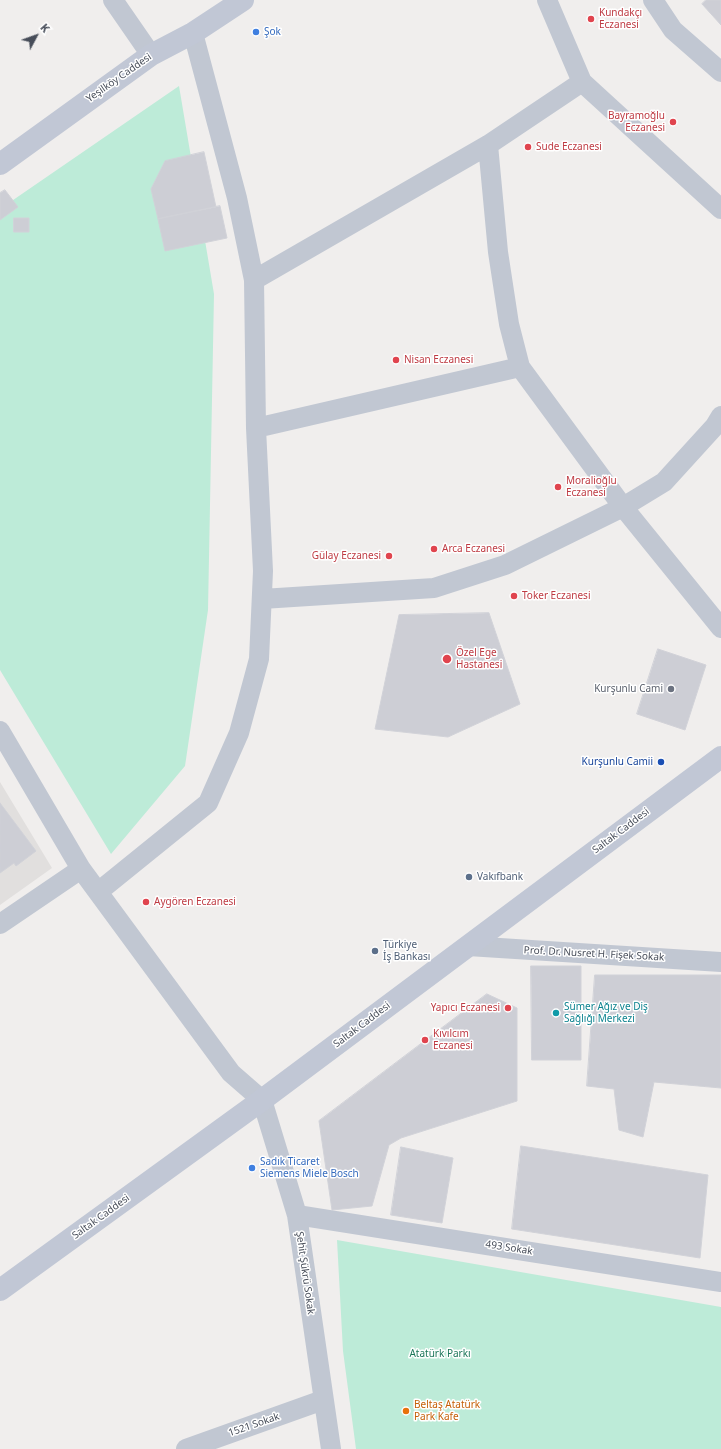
<!DOCTYPE html>
<meta charset="utf-8">
<style>
body{margin:0}
#map{position:relative;width:721px;height:1449px;overflow:hidden;background:#f0eeed;font-family:"Noto Sans",sans-serif}
canvas{display:block}
.north{position:absolute;left:16px;top:16px;width:40px;height:40px;-webkit-text-stroke:3px #fff;paint-order:stroke;rotate:49deg;font-size:11px;font-weight:700;line-height:16px;text-align:center;color:#474d59}
.north::after{content:'';display:block;margin:auto;width:14px;height:18px;background:#474d59;clip-path:polygon(50% 0,100% 100%,50% 72%,0 100%)}
</style>
<div id="map">
<canvas width="721" height="1449"></canvas>
<div class="north">K</div>
</div>
<script>
const context = document.querySelector('canvas').getContext('2d');
context.lineJoin = 'round';
function fillPath(path, color) { context.fillStyle = color; context.fill(path, 'evenodd'); }
function trace(path, color, width, dash) { context.strokeStyle = color; context.lineWidth = width; context.lineCap = dash ? 'butt' : 'round'; context.setLineDash(dash || []); context.stroke(path); }
function label(font, color, halo, rows, align = 'center') {
  context.font = font + ' "Noto Sans",sans-serif'; context.lineWidth = 3; context.setLineDash([]); context.textBaseline = 'middle'; context.strokeStyle = halo; context.fillStyle = color; for (const [text, x, y, turn = 0] of rows) {
    context.save(); context.translate(x, y); context.rotate((+turn || 0) * Math.PI / 180); context.textAlign = isNaN(turn) ? turn : align; if (halo) context.strokeText(text, 0, 0); context.fillText(text, 0, 0); context.restore();
  }
}
const education = new Path2D(`
 M0 782 52 868 0 905Z`);
const green = new Path2D(`
 M179 86 214 294 208 610 185 766 111 854 0 670V209Z
 M337 1240 721 1307V1449H356L343 1351Z`);
const building = new Path2D(`
 M706 0H721V25L702 4Z
 M204 152 216 207 158 219 151 189 165 161Z
 M5 190 18 207 0 220V193Z
 M220 206 227 238 165 251 158 219Z
 M14 218H29V232H14Z
 M489 613 520 704 448 737 375 729 399 615Z
 M658 649 706 665 685 730 637 714Z
 M0 803 36 851 16 866 14 863 0 873Z
 M531 966H581V1060H532Z
 M595 975H721V1088L654 1082 643 1137 619 1130 614 1089 587 1086Z
 M487 994 517 1008V1101L401 1138 389 1145 372 1206 332 1210 319 1121Z
 M521 1146 708 1175 700 1258 512 1229Z
 M401 1147 453 1158 442 1223 391 1215Z`);
const street = new Path2D(`
 M113 0 151 55
 M547 0 582 82 721 209
 M653 0 673 30 721 72
 M488 145 498 252 509 324 520 367 623 507 721 628
 M254 280 488 145 582 82
 M256 428 520 367
 M262 599 434 588 505 565 623 507 664 482 715 426 721 416
 M0 731 81 869 231 1073 262 1100 297 1215 331 1449
 M98 892 208 803 239 733 259 659 263 571 256 428 254 280 237 198 193 33
 M0 924 81 869
 M468 946 721 962
 M297 1215 721 1282
 M186 1449 323 1400`);
const secondary = new Path2D(`
 M0 164 151 55 193 33 243 0
 M0 1290 262 1100 721 757`);
const markers = [
 [591,19,4,"#e0444e"],
 [256,32,4,"#3f7fe0"],
 [673,122,4,"#e0444e"],
 [528,147,4,"#e0444e"],
 [396,360,4,"#e0444e"],
 [558,487,4,"#e0444e"],
 [434,549,4,"#e0444e"],
 [389,556,4,"#e0444e"],
 [514,596,4,"#e0444e"],
 [447,659,5,"#e0444e"],
 [671,689,4,"#6b7280"],
 [661,762,4,"#1a4fb4"],
 [469,877,4,"#5c6f8a"],
 [146,902,4,"#e0444e"],
 [375,951,4,"#5c6f8a"],
 [508,1008,4,"#e0444e"],
 [556,1013,4,"#0f9aa8"],
 [425,1040,4,"#e0444e"],
 [252,1168,4,"#3f7fe0"],
 [406,1411,4,"#e8710a"]
];
const healthNames = [
 ["Kundakçı",599,13],
 ["Eczanesi",599,25],
 ["Bayramoğlu",665,116,"right"],
 ["Eczanesi",665,128,"right"],
 ["Sude Eczanesi",536,147],
 ["Nisan Eczanesi",404,360],
 ["Moralioğlu",566,481],
 ["Eczanesi",566,493],
 ["Arca Eczanesi",442,549],
 ["Gülay Eczanesi",381,556,"right"],
 ["Toker Eczanesi",522,596],
 ["Özel Ege",456,653],
 ["Hastanesi",456,665],
 ["Aygören Eczanesi",154,902],
 ["Yapıcı Eczanesi",500,1008,"right"],
 ["Kıvılcım",433,1034],
 ["Eczanesi",433,1046]
];
const shopNames = [
 ["Şok",264,32],
 ["Sadık Ticaret",260,1162],
 ["Siemens Miele Bosch",260,1174]
];
const streetNames = [
 ["Yeşilköy Caddesi",119,78,-35],
 ["Saltak Caddesi",621,831,-37],
 ["Prof. Dr. Nusret H. Fişek Sokak",594,954,3],
 ["Saltak Caddesi",362,1025,-37],
 ["Saltak Caddesi",101,1217,-36],
 ["493 Sokak",509,1248,9],
 ["Şehit Şükrü Sokak",305,1273,82],
 ["1521 Sokak",254,1425,-19]
];
const worshipNames = [
 ["Kurşunlu Cami",663,689]
];
const transitNames = [
 ["Kurşunlu Camii",653,762]
];
const serviceNames = [
 ["Vakıfbank",477,877],
 ["Türkiye",383,945],
 ["İş Bankası",383,957]
];
const cultureNames = [
 ["Sümer Ağız ve Diş",564,1007],
 ["Sağlığı Merkezi",564,1019]
];
const parkNames = [
 ["Atatürk Parkı",440,1354]
];
const foodNames = [
 ["Beltaş Atatürk",414,1405],
 ["Park Kafe",414,1417]
];
fillPath(education, '#e1dfde');
fillPath(green, '#bdebd8');
fillPath(building, '#cdced5');
trace(building, '#d1d2d8', 1);
trace(street, '#c1c7d2', 20);
trace(secondary, '#c1c7d5', 22);
for (const [x, y, r, color] of markers) { const dot = new Path2D(); dot.arc(x, y, r, 0, 2 * Math.PI); context.fillStyle = color; context.fill(dot); trace(dot, '#fff', 1.5); }
label('10px', '#be3a42', '#fff', healthNames, 'left');
label('10px', '#366cbe', '#fff', shopNames, 'left');
label('10px', '#474d59', '#fff', streetNames);
label('10px', '#5b616d', '#fff', worshipNames, 'right');
label('10px', '#164399', '#fff', transitNames, 'right');
label('10px', '#4e5e75', '#fff', serviceNames, 'left');
label('10px', '#0d838f', '#fff', cultureNames, 'left');
label('10px', '#1c7659', '#fff', parkNames);
label('10px', '#c56008', '#fff', foodNames, 'left');
</script>
